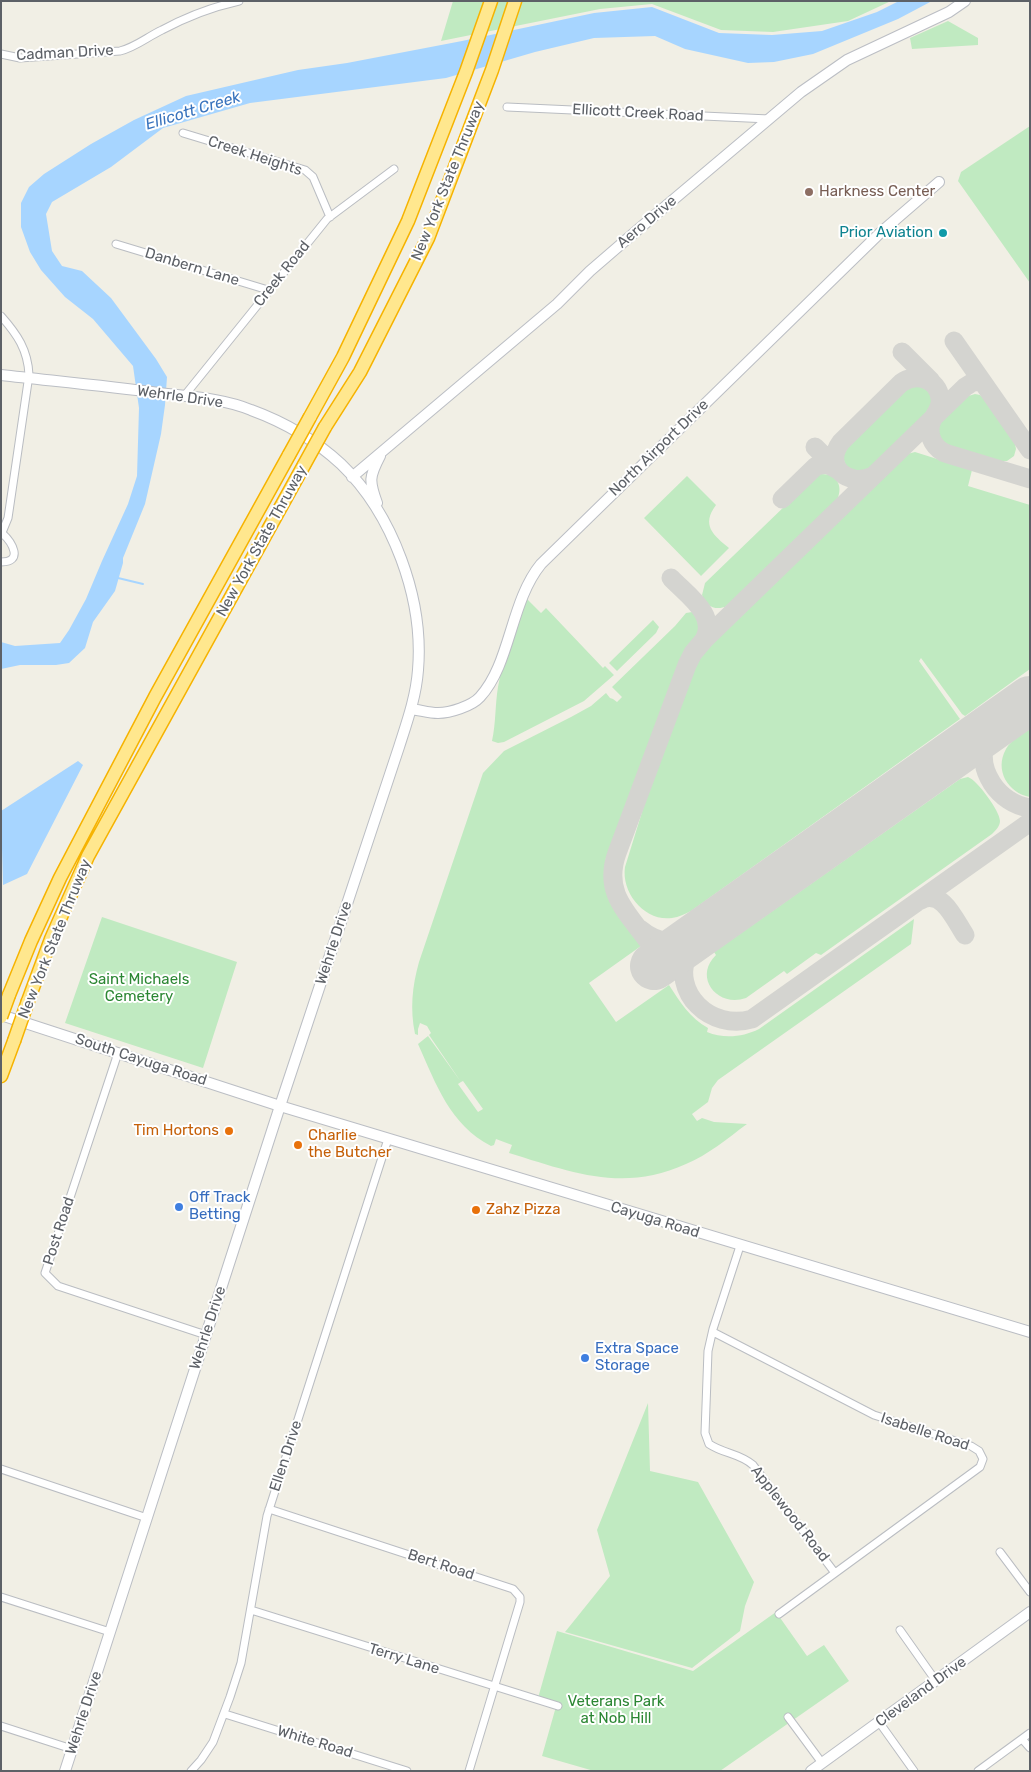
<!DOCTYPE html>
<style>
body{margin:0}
#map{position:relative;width:1031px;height:1772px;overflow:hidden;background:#f1efe5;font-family:Rubik,sans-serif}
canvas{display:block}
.frame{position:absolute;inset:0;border:2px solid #5d6167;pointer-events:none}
</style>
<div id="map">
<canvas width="1031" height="1772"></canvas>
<div class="frame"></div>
</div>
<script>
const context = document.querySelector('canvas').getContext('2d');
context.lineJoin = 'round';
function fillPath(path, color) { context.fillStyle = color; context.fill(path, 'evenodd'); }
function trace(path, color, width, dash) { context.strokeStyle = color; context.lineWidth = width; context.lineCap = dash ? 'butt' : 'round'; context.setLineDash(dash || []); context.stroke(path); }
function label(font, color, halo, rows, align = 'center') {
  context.font = font + ' Rubik,sans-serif'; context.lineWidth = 4; context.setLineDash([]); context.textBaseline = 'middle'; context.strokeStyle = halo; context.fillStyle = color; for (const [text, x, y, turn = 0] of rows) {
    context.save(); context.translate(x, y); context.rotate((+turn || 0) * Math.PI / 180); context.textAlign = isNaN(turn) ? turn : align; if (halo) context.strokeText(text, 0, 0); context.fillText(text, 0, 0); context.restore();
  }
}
const green = new Path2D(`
 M453 1H891L848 21 773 32 721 30 652 4 600 9 441 41Z
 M948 21 978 38V45L912 49 910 38Z
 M1030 126V283L958 181 961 172Z
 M913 385C928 385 937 398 928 411L868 469C851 478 838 463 846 447L908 386Z
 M975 394 980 395 984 398 1015 444 1016 449 1014 456 1007 461H998L946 445 940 438 938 429 941 421 965 397Z
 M915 452 972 470 968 486 1030 505V669L965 716 962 714 921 658 919 661 960 719 691 911C685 914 679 917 672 918 645 922 621 893 625 867L651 783 699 658 705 650 907 454Z
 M820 474C836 473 844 485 837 500L727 606C716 611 706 607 702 595L705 583 816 476Z
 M687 476 716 505C701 525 713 535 729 548L701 576 644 518Z
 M526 598 541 613 546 608 603 668 605 666 614 675 584 701 504 742 498 743 492 741C496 723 495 705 498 687 503 657 517 627 526 598Z
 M692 612 700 621C702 633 685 651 679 664L606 858C598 897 620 916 641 946L589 983 616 1022 669 985C680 1002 690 1018 708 1028L707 1032C724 1039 743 1037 759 1029L914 919 911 944 718 1080 712 1088 708 1102 692 1114 697 1121 702 1118 714 1122 747 1124C728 1138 708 1155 686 1164 623 1193 571 1172 509 1153L512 1145 496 1139 494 1145 491 1146C450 1125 436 1084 418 1044L428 1036 461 1082 458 1084 478 1112 483 1109 463 1081 461 1082 429 1035 431 1033 427 1026 420 1023 418 1029V1035L415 1034C410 1009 412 987 419 962L483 773 504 751 571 717 591 706 606 693 610 698 613 699 617 702 622 697 612 687 675 626 686 613Z
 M653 620 659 627 656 633 617 671 609 663Z
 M1030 729V797C1008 793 994 770 1006 749 1011 740 1021 735 1030 729Z
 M968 777C977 780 1000 811 1000 821 1000 826 996 830 992 834L821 955 816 953 787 974 784 971 746 998C717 1008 693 977 716 955L714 952 960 779Z
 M102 917 237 962 203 1068 65 1023Z
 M648 1403 650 1471 698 1482 754 1582 745 1606 740 1631 692 1668 565 1632 610 1576 597 1530Z
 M776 1612 807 1656 824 1645 849 1681 720 1771H594L542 1756 557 1703 538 1698 557 1631 693 1671Z`);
const water = new Path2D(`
 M899 1H932L898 19 813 54 774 62 748 63 685 49 655 36 594 38 535 52 446 78 250 103 163 128 111 167 52 202 46 214 52 251 62 266 82 271 111 298 156 359 167 377 165 405 161 434 145 504 123 558V563L115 591 93 622 85 648 69 663 56 665H20L1 669V642L15 646 60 643 69 630 86 599 102 561 128 504 137 476 139 408 133 366 93 319 65 297 41 270 30 252 21 227V203L29 187 44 174 91 144 134 120 186 96 298 70 347 63 462 41 594 13 652 7 719 33 772 35 822 31 877 12Z
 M78 761 83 765 27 874 3 885 1 811Z`);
const stream = new Path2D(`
 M118 578 143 584`);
const taxiway = new Path2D(`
 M954 341 1030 450
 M902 352 931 381
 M815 447 837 469
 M873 476C848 488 823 466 841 442L901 383C916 372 938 379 940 398 942 408 934 414 931 423 927 437 935 450 948 454L1030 479
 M782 499 816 466 827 464 838 470
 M671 578C687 595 718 615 704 640
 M1010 713C1002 721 992 728 987 739 974 769 999 804 1030 808
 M921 900C942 888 955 920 965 935
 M717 921C707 930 694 938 688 952 670 993 711 1031 752 1019L1030 822
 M640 929C660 946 680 945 701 931
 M648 941C626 911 603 892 617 853L687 665 693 653 704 640 965 387 973 382 982 381`);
const runway = new Path2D(`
 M654 966 1030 700`);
const street = new Path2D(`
 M1 54 20 58 120 51C136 47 147 37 162 30 186 17 212 7 239 1
 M507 107 769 119
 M183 133 305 170 313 177 330 217
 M116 244 268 290
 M1 316C17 334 28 350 29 375L8 518 1 535
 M185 395 327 219 394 169
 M1 562C24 562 12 542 2 533
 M118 1053 45 1273 58 1286 206 1335
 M740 1246 713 1329 708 1351 705 1433 709 1444C724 1454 739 1453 753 1465L835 1573
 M713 1332 874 1415 971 1446 979 1451 983 1459 980 1467 779 1614
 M1 1469 147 1518
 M269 1509 513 1589 520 1597V1602L469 1771
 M1000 1552 1030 1592
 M1 1597 110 1632
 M251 1610 558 1706
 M900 1630 936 1681
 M225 1714 407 1771
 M788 1717 822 1763
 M879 1722 914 1771
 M1 1726 72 1749
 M1022 1739 1030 1748
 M191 1771 201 1760 213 1742 230 1697 241 1663 267 1516 388 1139
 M978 1771 1030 1733`);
const secondary = new Path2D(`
 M1 375C54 381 106 386 159 393 190 397 222 398 251 410 284 422 315 440 341 464 393 514 424 599 418 670 416 697 407 722 399 747L280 1106 65 1771
 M352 477 557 304 590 271 641 227 801 92 847 60 949 12 965 1
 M377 503C369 481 369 477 380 456
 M411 709C420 710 429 713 438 713 450 713 472 706 480 697 511 663 510 602 541 564L880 233 939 182
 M1 1015 280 1106 1030 1332
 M811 1771 1030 1612`);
const highway = new Path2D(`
 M310 417 343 357 408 221 466 72 491 1
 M325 427 360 372 428 238 492 70 515 1
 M9 995 31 941 60 878 155 697 289 455
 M28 1001 51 939 88 856 304 465
 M1 1076 14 1041`);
const highwayBridge = new Path2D(`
 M289 455 310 417
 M304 465 325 427
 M1 1017 9 995
 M14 1041 28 1001`);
const markers = [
 [809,192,5,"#8d6e63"],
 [943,233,5,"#0f9aa8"],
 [229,1131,5,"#e8710a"],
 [298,1145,5,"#e8710a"],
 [179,1207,5,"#3f7fe0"],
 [476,1210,5,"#e8710a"],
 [585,1358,5,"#3f7fe0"]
];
const streetNames = [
 ["Cadman Drive",65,53,-3],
 ["Ellicott Creek Road",638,113,3],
 ["Creek Heights",255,156,18],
 ["New York State Thruway",448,181,-68],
 ["Aero Drive",647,222,-40],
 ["Danbern Lane",192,267,17],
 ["Creek Road",282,274,-51],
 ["Wehrle Drive",180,397,8],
 ["North Airport Drive",659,448,-44],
 ["New York State Thruway",262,541,-61],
 ["New York State Thruway",55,939,-68],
 ["Wehrle Drive",334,943,-72],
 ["South Cayuga Road",141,1060,18],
 ["Cayuga Road",655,1220,17],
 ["Post Road",59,1231,-72],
 ["Wehrle Drive",208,1328,-72],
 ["Isabelle Road",925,1432,18],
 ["Ellen Drive",286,1456,-72],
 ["Applewood Road",790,1514,52],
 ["Bert Road",441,1565,18],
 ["Terry Lane",404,1659,17],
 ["Cleveland Drive",921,1692,-36],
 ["Wehrle Drive",84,1713,-72],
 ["White Road",315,1742,17]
];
const educationNames = [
 ["Harkness Center",819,192]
];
const cultureNames = [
 ["Prior Aviation",933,233]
];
const parkNames = [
 ["Saint Michaels",139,980],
 ["Cemetery",139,997],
 ["Veterans Park",616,1702],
 ["at Nob Hill",616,1719]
];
const foodNames = [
 ["Tim Hortons",219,1131,"right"],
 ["Charlie",308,1136],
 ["the Butcher",308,1153],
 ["Zahz Pizza",486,1210]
];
const shopNames = [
 ["Off Track",189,1198],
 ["Betting",189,1215],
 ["Extra Space",595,1349],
 ["Storage",595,1366]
];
const waterNames = [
 ["Ellicott Creek",193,111,-17]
];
fillPath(green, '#c0eac1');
fillPath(water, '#a7d5ff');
trace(stream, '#a7d5ff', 2);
trace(taxiway, '#d4d4d0', 19);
trace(runway, '#d4d4d0', 48);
trace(street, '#babdc2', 9);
trace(secondary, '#bbbec4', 12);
trace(highway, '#f6b300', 15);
trace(street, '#fff', 7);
trace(secondary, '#fff', 10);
trace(highway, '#ffe78e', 12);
trace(highwayBridge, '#f6b300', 15, []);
trace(highwayBridge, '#ffe78e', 12);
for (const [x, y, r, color] of markers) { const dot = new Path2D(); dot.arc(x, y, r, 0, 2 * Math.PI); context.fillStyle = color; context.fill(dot); trace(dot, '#fff', 2); }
label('15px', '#5d6167', '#fff', streetNames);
label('15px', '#785e54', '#fff', educationNames, 'left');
label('15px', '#0d838f', '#fff', cultureNames, 'right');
label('15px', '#2c8734', '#fff', parkNames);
label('15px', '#c56008', '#fff', foodNames, 'left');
label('15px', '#366cbe', '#fff', shopNames, 'left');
label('italic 16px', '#3873bd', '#fff', waterNames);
</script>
